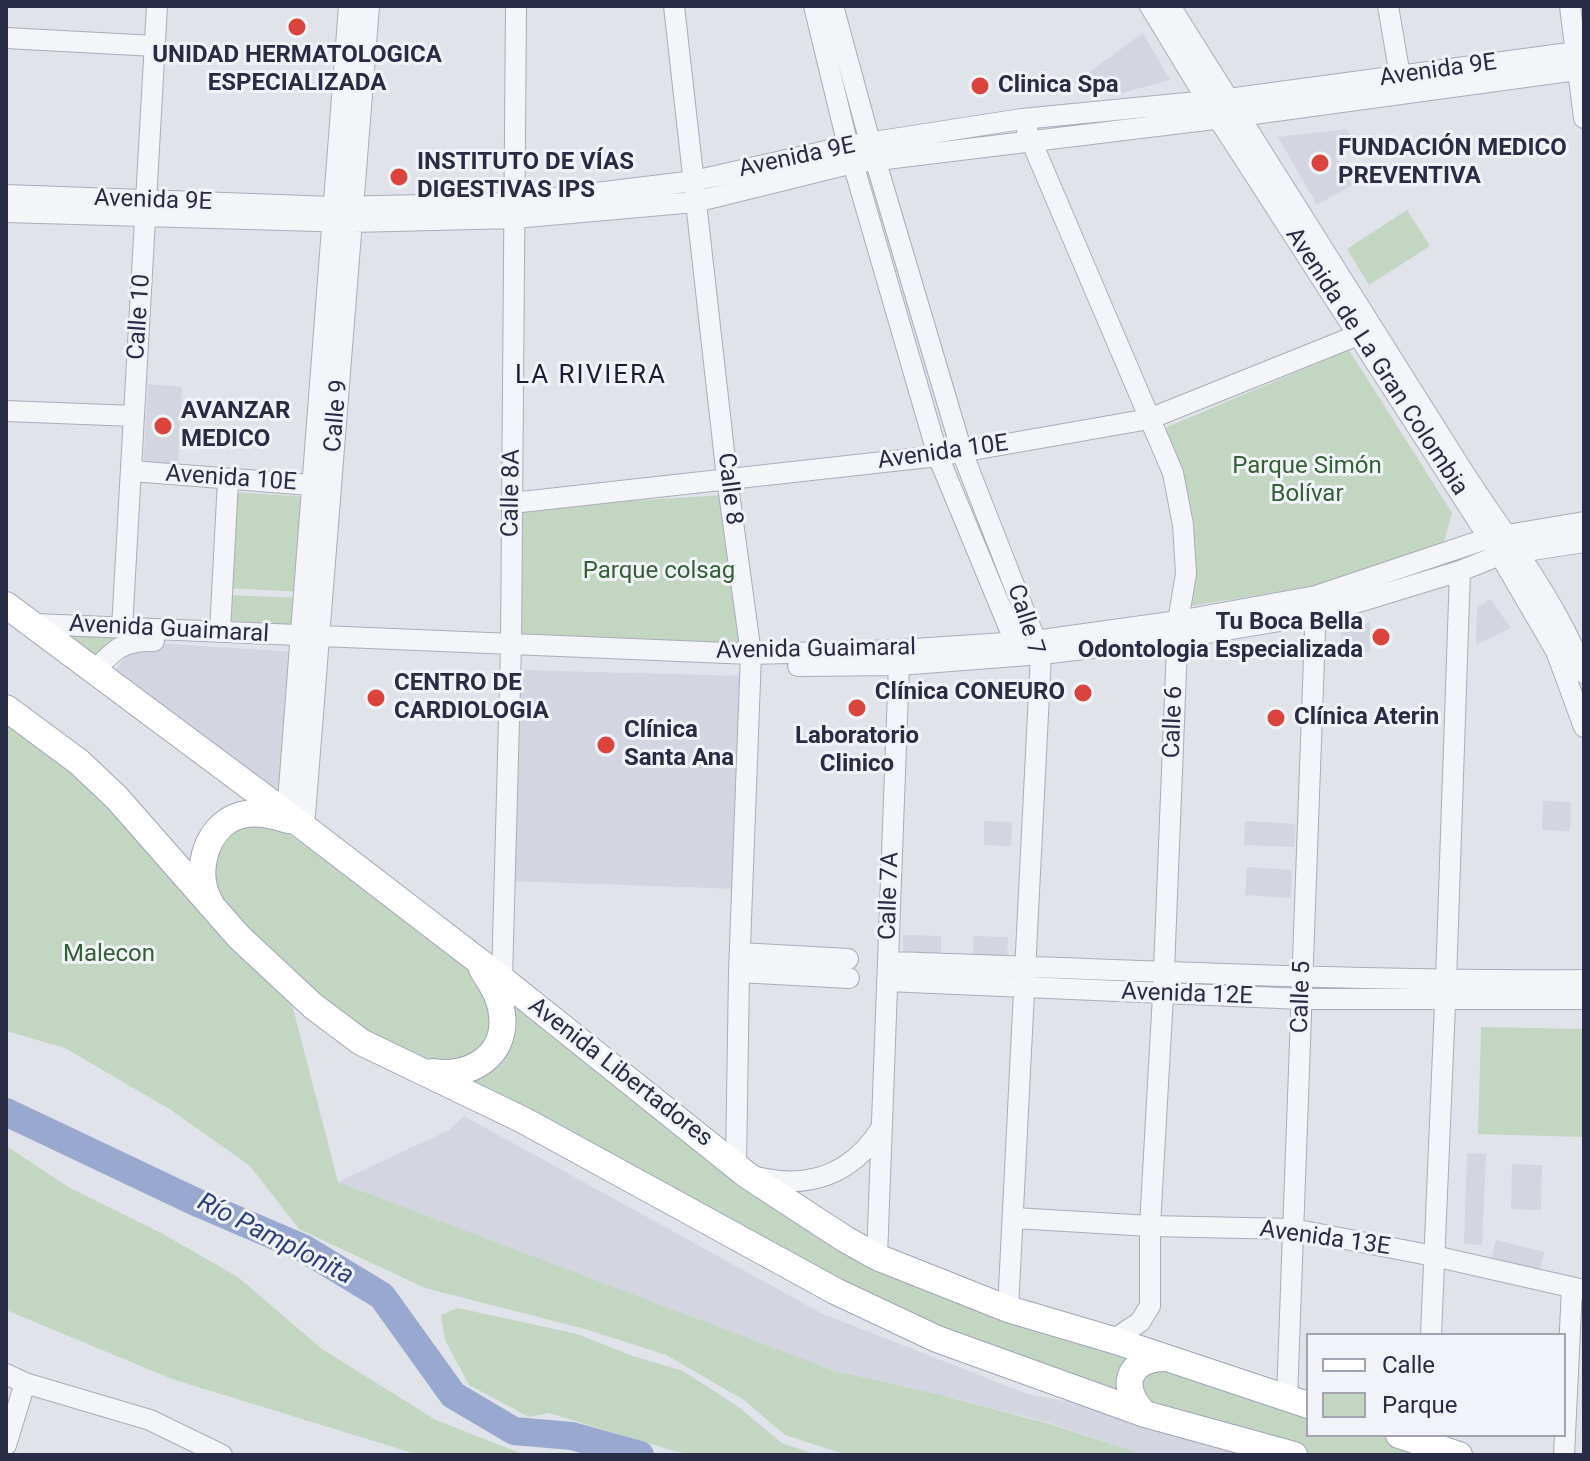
<!DOCTYPE html>
<meta charset="utf-8">
<style>
body{margin:0}
#map{position:relative;width:1590px;height:1461px;overflow:hidden;background:#e1e3eb;font-family:Roboto,sans-serif}
canvas{display:block}
.frame{position:absolute;inset:0;border:8px solid #282c44;pointer-events:none}
.legend{position:absolute;left:1306px;top:1333px;width:260px;height:104px;box-sizing:border-box;background:#f1f3f8;border:2px solid #a1a3b0;margin:0;padding:10px 14px;list-style:none;font-size:24px;color:#282c44}
.legend li{display:flex;align-items:center;gap:16px;height:40px}
.legend b{width:40px;border:2px solid #a1a3b0}
</style>
<div id="map">
<canvas width="1590" height="1461"></canvas>
<div class="frame"></div>
<ul class="legend">
<li><b style="height:10px;background:#fff"></b>Calle</li>
<li><b style="height:22px;background:#c2d6c1"></b>Parque</li>
</ul>
</div>
<script>
const context = document.querySelector('canvas').getContext('2d');
context.lineJoin = 'round';
function fillPath(path, color) { context.fillStyle = color; context.fill(path, 'evenodd'); }
function trace(path, color, width, dash) { context.strokeStyle = color; context.lineWidth = width; context.lineCap = dash ? 'butt' : 'round'; context.setLineDash(dash || []); context.stroke(path); }
function label(font, color, halo, rows, align = 'center') {
  context.font = font + ' Roboto,sans-serif'; context.lineWidth = 6; context.setLineDash([]); context.textBaseline = 'middle'; context.strokeStyle = halo; context.fillStyle = color; for (const [text, x, y, turn = 0] of rows) {
    context.save(); context.translate(x, y); context.rotate((+turn || 0) * Math.PI / 180); context.textAlign = isNaN(turn) ? turn : align; if (halo) context.strokeText(text, 0, 0); context.fillText(text, 0, 0); context.restore();
  }
}
const built = new Path2D(`
 M1143 33 1170 80 1110 96 1088 73Z
 M1347 129 1356 144 1335 156 1352 185 1317 205 1278 137Z
 M148 384 182 387 178 468 143 466Z
 M1490 599 1511 628 1476 645 1477 608Z
 M1370 622V652L1341 651V630Z
 M137 642 296 652 283 802 112 674Z
 M518 670 746 676 738 889 511 881Z
 M1543 801 1571 802 1570 831 1542 830Z
 M984 821 1012 822 1011 846 984 845Z
 M1245 821 1296 824 1294 847 1244 845Z
 M1247 867 1292 870 1291 898 1245 895Z
 M903 935 941 936V960H903Z
 M974 936 1008 937 1007 963 972 962Z
 M464 1116 821 1313 1027 1394 1074 1403 1256 1455H1135L1131 1450 1046 1422 933 1393 835 1371 338 1182 449 1130Z
 M1467 1153 1486 1154 1482 1245 1464 1244Z
 M1512 1164 1542 1165 1541 1210 1511 1209Z
 M1496 1240 1544 1252 1538 1278 1490 1266Z`);
const green = new Path2D(`
 M1407 210 1430 246 1369 285 1347 249Z
 M1349 350 1452 513 1442 549 1322 585 1185 607 1183 517 1148 435Z
 M233 492 309 497 303 592 226 588Z
 M723 495 744 647 515 640 516 508Z
 M225 595 301 598 300 626 225 622Z
 M51 629 127 635 93 664Z
 M6 722 108 794 241 956 292 1004 338 1182 835 1371 933 1393 1046 1423 1131 1450 1135 1455H847L785 1435 744 1400 666 1355 585 1329 425 1288 299 1229 250 1166 171 1110 65 1048 6 1031Z
 M275 823 474 972 497 1004 480 1059 431 1067 358 1033 213 896 210 854 242 824Z
 M503 990 875 1259 1147 1356 1127 1397 939 1336 451 1079 482 1068Z
 M1481 1027 1584 1029V1137L1478 1134Z
 M6 1146 70 1188 163 1234 238 1277 322 1349 436 1420 525 1455H419L172 1379 6 1310Z
 M458 1308 577 1334 630 1355 683 1371 737 1406 782 1443 817 1455H694L674 1451 549 1413 529 1417 469 1385 445 1340 441 1315Z
 M1150 1361 1308 1410V1435H1382L1444 1455H1311L1148 1412 1137 1368Z`);
const river = new Path2D(`
 M6 1112 200 1204 303 1248 382 1296 453 1395 514 1431 572 1436 640 1455`);
const minor = new Path2D(`
 M674 6 727 478 751 654 739 972 736 1165
 M814 6 848 146 938 456 1015 642
 M833 6 870 142 962 452 1041 654 1008 1309
 M1150 6 1218 118 1500 555 1556 651 1584 727
 M1170 6C1266 159 1363 312 1459 465 1502 533 1555 597 1584 673
 M1388 6 1400 76
 M1570 6 1584 118
 M6 38 155 46
 M1027 131 1173 473 1183 525 1186 574 1178 621 1163 995 1150 1226V1306L1140 1322 1113 1340
 M6 195 333 207 515 203 694 181 848 146 1022 119 1228 99 1584 51
 M6 212 352 222 515 218 695 202 853 163 1239 116 1584 69
 M6 411 134 416
 M132 471 323 486
 M512 503 938 456 1149 419 1358 335
 M35 624 751 654 899 650 1035 641 1178 621 1316 596 1489 538 1584 522
 M122 628 157 6
 M220 632 228 480
 M798 666 899 665 1041 654 1178 638 1316 615 1460 571 1500 555 1584 542
 M95 670C115 649 124 640 154 641
 M287 815 349 6
 M304 827 369 6
 M740 953 848 959
 M888 962C1120 969 1352 982 1584 980
 M739 972 849 978
 M502 979 511 645 516 6
 M887 981 1302 999H1584
 M756 1177C809 1190 853 1174 882 1127
 M1014 1218 1150 1226 1293 1229 1434 1256 1584 1290
 M877 1257 899 665
 M1431 1335 1446 981 1460 571
 M6 1374 25 1383 150 1420 222 1455
 M1287 1398 1316 604
 M6 1445 25 1383
 M1564 1455 1572 1288`);
const major = new Path2D(`
 M6 605 304 827 502 979 747 1175 845 1239 877 1257 1008 1309 1113 1340 1308 1405
 M6 708 79 762 117 798 239 937 313 1006 361 1042 523 1120 835 1291 937 1339 1145 1414 1294 1455
 M210 902C193 875 205 827 238 816 253 811 273 815 288 820
 M433 1072C469 1078 507 1056 502 1015 501 998 491 983 482 969
 M1145 1414C1119 1389 1126 1359 1164 1358
 M1399 1435 1459 1455`);
const markers = [
 [297,27,10,"#db443c"],
 [980,86,10,"#db443c"],
 [1320,163,10,"#db443c"],
 [399,177,10,"#db443c"],
 [163,426,10,"#db443c"],
 [1381,637,10,"#db443c"],
 [1083,693,10,"#db443c"],
 [376,698,10,"#db443c"],
 [857,708,10,"#db443c"],
 [1276,718,10,"#db443c"],
 [606,745,10,"#db443c"]
];
const poiNames = [
 ["UNIDAD HERMATOLOGICA",297,56,"center"],
 ["ESPECIALIZADA",297,84,"center"],
 ["Clinica Spa",998,86],
 ["FUNDACIÓN MEDICO",1338,149],
 ["PREVENTIVA",1338,177],
 ["INSTITUTO DE VÍAS",417,163],
 ["DIGESTIVAS IPS",417,191],
 ["AVANZAR",181,412],
 ["MEDICO",181,440],
 ["Tu Boca Bella",1363,623,"right"],
 ["Odontologia Especializada",1363,651,"right"],
 ["CENTRO DE",394,684],
 ["CARDIOLOGIA",394,712],
 ["Clínica CONEURO",1065,693,"right"],
 ["Clínica Aterin",1294,718],
 ["Clínica",624,731],
 ["Santa Ana",624,759],
 ["Laboratorio",857,737,"center"],
 ["Clinico",857,765,"center"]
];
const streetNames = [
 ["Avenida 9E",1438,71,-8],
 ["Avenida 9E",797,158,-12],
 ["Avenida 9E",153,201,2],
 ["Calle 10",140,317,-86],
 ["Avenida de La Gran Colombia",1376,362,57],
 ["Calle 9",337,416,-85],
 ["Avenida 10E",943,453,-8],
 ["Avenida 10E",231,479,4],
 ["Calle 8",729,489,83],
 ["Calle 8A",512,493,-89],
 ["Calle 7",1025,620,72],
 ["Avenida Guaimaral",169,630,3],
 ["Avenida Guaimaral",816,650,-1],
 ["Calle 6",1174,722,-88],
 ["Calle 7A",890,896,-88],
 ["Avenida 12E",1187,995,2],
 ["Calle 5",1302,997,-88],
 ["Avenida Libertadores",620,1073,38],
 ["Avenida 13E",1325,1239,8]
];
const parkNames = [
 ["Parque Simón",1307,467],
 ["Bolívar",1307,495],
 ["Parque colsag",659,572],
 ["Malecon",109,955]
];
const neighbourhoodNames = [
 ["LA RIVIERA",591,376]
];
const waterNames = [
 ["Río Pamplonita",275,1240,27]
];
fillPath(built, '#d3d5e0');
fillPath(green, '#c2d6c1');
trace(river, '#99a8ce', 28);
trace(minor, '#aaacb9', 22);
trace(major, '#9fa4b8', 28);
trace(minor, '#f4f5f9', 20);
trace(major, '#fff', 26);
for (const [x, y, r, color] of markers) { const dot = new Path2D(); dot.arc(x, y, r, 0, 2 * Math.PI); context.fillStyle = color; context.fill(dot); trace(dot, '#f1f3f8', 3); }
label('bold 24px', '#282c44', '#f1f3f8', poiNames, 'left');
label('24px', '#282c44', '#f1f3f8', streetNames);
label('24px', '#346134', '#f1f3f8', parkNames);
context.letterSpacing = '2px';
label('26px', '#1a1e35', '#f1f3f8', neighbourhoodNames);
context.letterSpacing = '0px';
label('italic 26px', '#2e417c', '#f1f3f8', waterNames);
</script>
